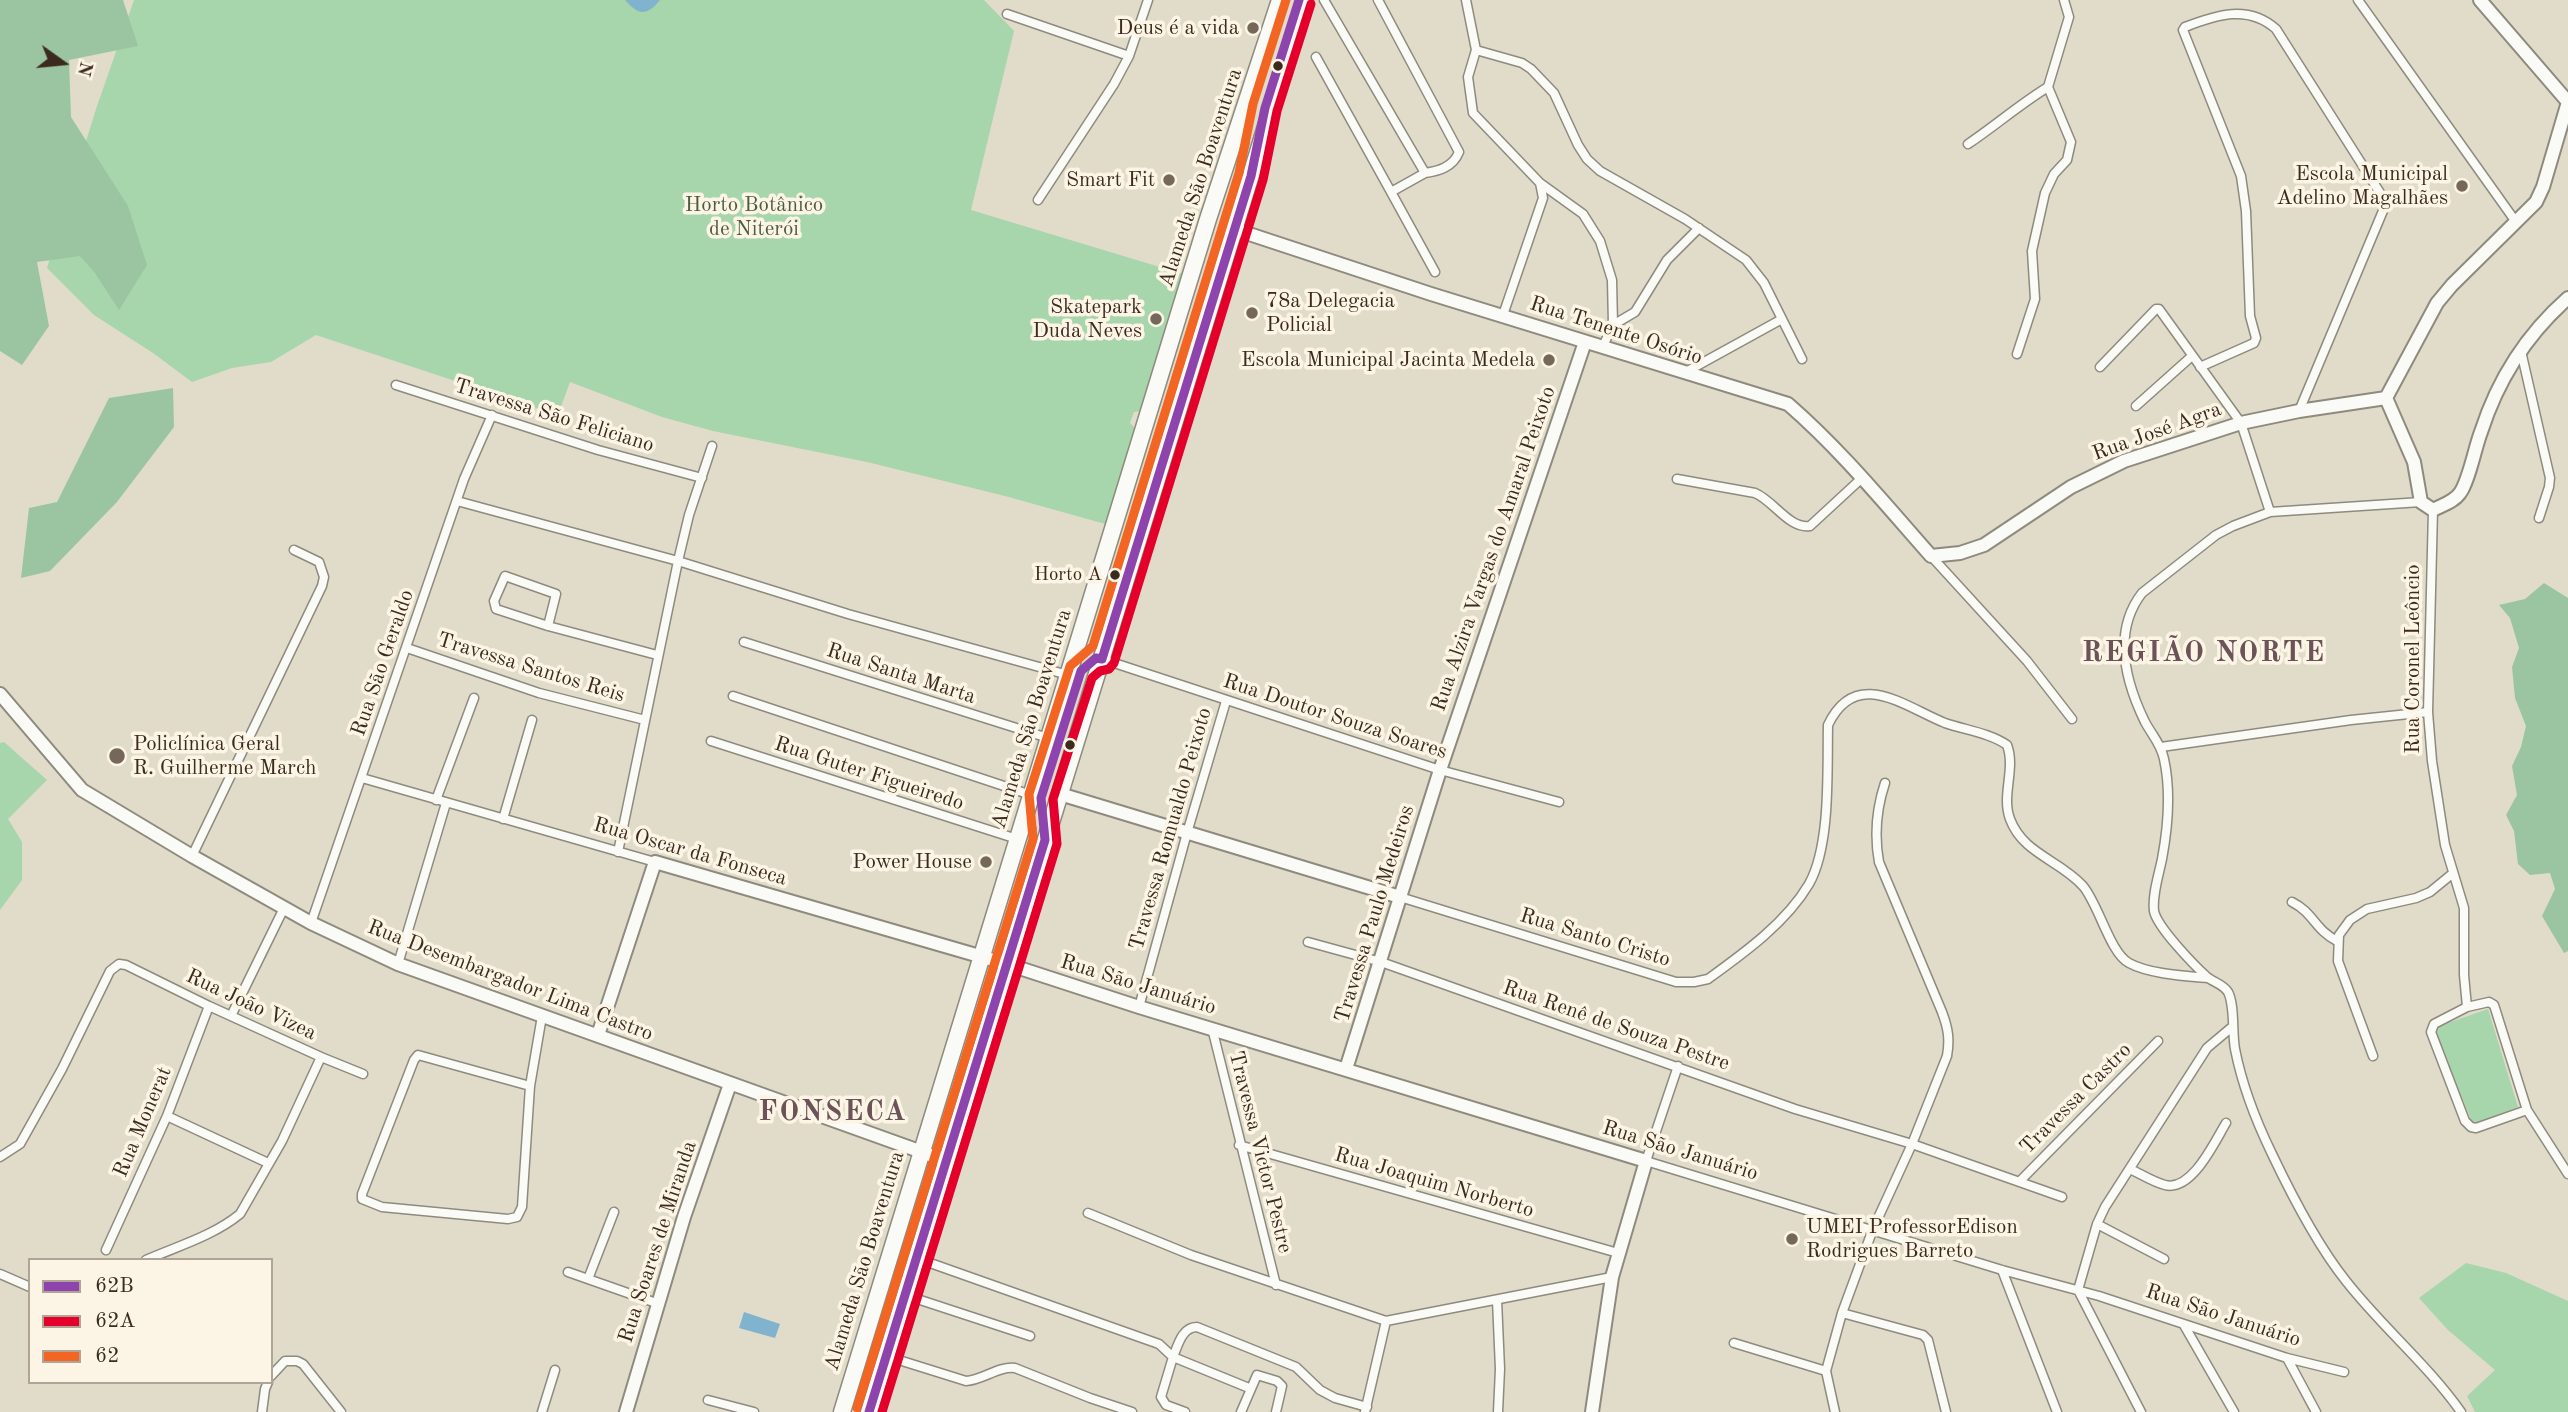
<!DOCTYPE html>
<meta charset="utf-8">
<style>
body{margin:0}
#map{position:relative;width:2568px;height:1412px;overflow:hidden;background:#e0dcc9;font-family:"Old Standard TT",serif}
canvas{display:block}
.legend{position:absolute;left:28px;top:1258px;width:245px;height:126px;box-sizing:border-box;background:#fcf5e5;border:2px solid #afa495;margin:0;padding:9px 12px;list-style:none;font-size:21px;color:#3b2a1e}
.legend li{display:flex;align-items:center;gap:14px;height:35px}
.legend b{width:35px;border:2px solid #afa495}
.north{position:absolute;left:28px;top:28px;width:70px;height:70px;-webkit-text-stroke:5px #fcf5e5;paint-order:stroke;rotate:105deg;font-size:19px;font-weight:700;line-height:28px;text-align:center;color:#3b2a1e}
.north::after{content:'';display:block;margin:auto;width:24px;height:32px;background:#3b2a1e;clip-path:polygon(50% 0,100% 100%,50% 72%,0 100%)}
</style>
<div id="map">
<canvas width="2568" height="1412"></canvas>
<ul class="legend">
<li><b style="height:9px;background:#8e44ad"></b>62B</li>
<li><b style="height:9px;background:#e4002b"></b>62A</li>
<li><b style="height:9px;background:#f26522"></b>62</li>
</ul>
<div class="north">N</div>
</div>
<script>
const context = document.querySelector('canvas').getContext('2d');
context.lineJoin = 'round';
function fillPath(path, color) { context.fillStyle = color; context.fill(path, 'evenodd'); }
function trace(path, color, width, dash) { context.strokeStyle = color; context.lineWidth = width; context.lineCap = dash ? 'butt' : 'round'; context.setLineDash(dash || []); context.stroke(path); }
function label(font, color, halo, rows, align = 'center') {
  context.font = font + ' "Old Standard TT",serif'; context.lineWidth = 7; context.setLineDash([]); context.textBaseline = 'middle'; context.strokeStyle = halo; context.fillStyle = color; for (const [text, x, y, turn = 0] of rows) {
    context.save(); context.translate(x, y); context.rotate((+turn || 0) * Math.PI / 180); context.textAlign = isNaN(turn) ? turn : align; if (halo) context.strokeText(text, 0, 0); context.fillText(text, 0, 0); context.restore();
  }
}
const green = new Path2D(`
 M134 0H984L1014 31 971 210 1183 274 1144 411 1134 412 1130 423 1138 431 1109 525 1005 496 867 462 713 431 662 417 570 382 558 415 316 335 271 362 232 368 192 382 153 353 94 315 47 268 96 109Z
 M4 742 47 780 8 819 22 842V880L0 910V743Z
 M2488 1009 2518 1107 2473 1124 2433 1028Z
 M2466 1263 2506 1273 2568 1301V1412H2475L2467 1396 2495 1370 2448 1330 2419 1298Z`);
const forest = new Path2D(`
 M0 0H123L138 46 69 60 71 117 128 206 147 265 119 310 95 273 80 256 37 262 49 326 22 365 0 351Z
 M173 388 174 427 117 502 50 571 21 578 29 508 57 502 109 398Z
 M2544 583 2568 598V951L2564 953 2542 916 2555 889 2550 873 2530 875 2518 864 2514 831 2506 815 2517 795 2512 766 2521 747 2526 726 2515 698 2512 667 2519 648 2510 618 2499 605 2525 599Z`);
const water = new Path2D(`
 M625 0H660C647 16 639 16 625 0Z
 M744 1312 780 1324 775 1338 739 1328Z`);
const stream = new Path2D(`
 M1164 414 1249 143
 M998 949 1036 828
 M937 1145 985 992`);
const street = new Path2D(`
 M1324 0 1425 173C1439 171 1453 167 1459 152L1378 0
 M1466 0 1476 50 1522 63 1531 69 1554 93 1578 145 1587 159 1600 171 1685 219 1746 260 1764 283 1802 359
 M2358 0 2516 222
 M1007 14 1129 56
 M1476 50 1468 77 1473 113 1540 183 1543 198 1503 315
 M1316 57 1391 192 1425 173
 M1968 144C1995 126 2020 104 2048 87
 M1540 183 1583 214 1600 241 1612 280 1613 325 1602 348
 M1391 192 1435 272
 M1038 200 1114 84 1129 56 1148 0
 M1613 325 1635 312 1667 260 1699 228
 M2521 351 2550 478 2549 487 2539 518
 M2017 354 2035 299 2032 251 2045 193 2054 174 2067 160 2071 142 2048 87 2069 17 2064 0
 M2100 367 2156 309H2159L2241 423 2270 512
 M2200 367 2254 343 2256 338 2250 316 2246 211 2241 176 2183 30 2185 27C2216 15 2248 4 2276 29L2382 196 2385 206 2299 411
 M1684 373 1782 319
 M396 385 598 450 702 478
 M2136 406 2192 356
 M1677 479 1755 493C1774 501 1789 529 1810 526L1862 478
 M457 501 678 561 848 614 1068 675
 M2421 502 2270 512 2233 526 2216 535 2142 593C2112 632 2125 681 2145 722 2152 735 2161 744 2164 759 2171 791 2168 827 2162 859 2159 874 2152 895 2154 911 2157 927 2194 965 2207 977 2213 982 2223 984 2228 992 2235 1005 2232 1034 2235 1049 2242 1085 2256 1121 2272 1154 2291 1194 2318 1246 2346 1281 2382 1327 2428 1365 2461 1412
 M2433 510 2428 712 2432 761 2445 845 2464 908V975L2467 1007 2489 1002 2494 1005 2527 1110 2568 1174
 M1931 556 2027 661 2072 719
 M548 626 556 594 505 576 494 601 496 609 548 626 657 655
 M744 642 1048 738
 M407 648 539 693 645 720
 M1102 659 1440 770 1559 802
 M733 696 1031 795
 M711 741 1017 839
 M2161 747 2351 720 2428 712
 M362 778 655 862
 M436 800 474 698
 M503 819 532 720
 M618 852 678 561 689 515 712 446
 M192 856 322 586 324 577 319 562 294 550
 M1400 897 1676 982H1694L1708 979C1744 953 1786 923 1809 884 1831 845 1827 770 1828 725 1856 666 1905 707 1945 723 1965 730 1990 733 2007 745 2016 769 2001 795 2010 819 2023 854 2060 860 2083 886 2099 905 2110 953 2129 963 2149 974 2185 976 2208 978
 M2292 902C2314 913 2314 929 2337 941
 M311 923 464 479 492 415
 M1308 942 1381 962 1795 1109 1912 1144 2062 1197
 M398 964 446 803
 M1139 1007 1187 833 1226 701
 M2467 1007 2434 1024 2431 1032 2465 1121 2471 1127 2476 1128 2527 1110
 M231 1016 284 908
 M1212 1028 1276 1285
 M2373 1056 2338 961 2339 935 2350 920 2367 909 2416 898 2430 892 2452 874
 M1678 1066 1646 1161 2002 1270 2099 1296 2287 1358 2344 1372
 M530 1086 418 1055 414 1060 362 1194V1199L382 1207 508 1219 517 1217 522 1207 530 1086 542 1016
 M167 1116 268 1163
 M1239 1145 1618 1253
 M0 1157 20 1144 62 1069 110 971 119 964 126 965 209 1006 321 1057 363 1074
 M2130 1169C2141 1174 2153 1182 2165 1185 2192 1192 2215 1141 2226 1123
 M2020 1181 2158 1041
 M1088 1213 1191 1255 1386 1321 1612 1277
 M2097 1224 2164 1259
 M106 1250 167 1116 209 1006
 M916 1258 1159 1344 1173 1357C1178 1345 1182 1327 1197 1327L1296 1367 1320 1390 1335 1398 1367 1407
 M146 1260C178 1246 213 1236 240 1214L282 1141 321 1057
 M2002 1270 2057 1412
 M568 1272 659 1304
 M0 1274 30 1287
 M588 1279 614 1212
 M905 1295 1030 1336
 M1497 1300 1500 1369 1498 1412
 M1842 1313 1923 1335 1928 1340 1946 1412
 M2184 1325 2234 1412
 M1734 1343 1826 1371
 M886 1356 966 1381C983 1380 998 1366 1015 1368L1090 1398 1132 1412
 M2287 1358 2316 1412
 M271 1376 285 1361H297L303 1364 341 1412
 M708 1400 754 1412
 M262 1412 265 1389 268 1382
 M542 1412 555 1370
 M1185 1412 1166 1405 1161 1397 1173 1357 1249 1388
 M1241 1412 1257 1375 1277 1381 1282 1386 1276 1412
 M1365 1412 1386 1321
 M1835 1412 1826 1371 1842 1313 1873 1229 1912 1144 1947 1056C1950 1039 1948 1028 1942 1012L1879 862C1874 834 1876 810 1885 783
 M2141 1412 2078 1290 2097 1224 2105 1207 2207 1048 2232 1027`);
const secondary = new Path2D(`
 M1234 229 1431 294 1788 404C1841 450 1885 504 1931 556L1960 553 1984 545 2071 487 2124 461 2241 423 2299 411 2386 398
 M2386 398 2437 303 2452 285 2536 202 2543 187 2568 102 2480 0
 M2386 398 2414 462 2421 502 2433 510C2442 505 2454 502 2460 493 2469 481 2475 447 2481 432 2498 379 2526 335 2568 298
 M0 694 82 790 192 856 311 923 398 964 947 1161
 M1060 794 1400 897
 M598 1035 655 862 1007 964 1139 1007 1646 1161 1612 1277 1592 1412
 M1346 1069 1440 770 1585 342
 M626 1412 684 1217 730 1084`);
const highway = new Path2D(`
 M842 1412 1208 219 1280 0
 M869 1412 1305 0`);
const bus1 = new Path2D(`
 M869 1412 1045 840 1041 798 1081 671 1096 658 1102 659 1251 176 1265 108 1299 0`);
const bus2 = new Path2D(`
 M882 1412 1057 844 1053 799 1092 678 1100 671 1109 669 1114 663 1263 180 1277 111 1311 4`);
const bus3 = new Path2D(`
 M857 1408 1033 839 1029 794 1070 666 1093 646 1239 173 1253 104 1286 0`);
const markers = [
 [1253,28,7,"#75685a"],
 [1278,66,6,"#3b2a1e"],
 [1169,180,7,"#75685a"],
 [2462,186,7,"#75685a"],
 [1252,313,7,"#75685a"],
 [1156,319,7,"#75685a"],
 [1549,360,7,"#75685a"],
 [1115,575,6,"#3b2a1e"],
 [1070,745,6,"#3b2a1e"],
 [117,756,9,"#75685a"],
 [986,862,7,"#75685a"],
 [1792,1239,7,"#75685a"]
];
const busNames = [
 ["Horto A",1102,575]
];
const poiNames = [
 ["Deus é a vida",1239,28],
 ["Escola Municipal",2448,174],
 ["Adelino Magalhães",2448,198],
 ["Smart Fit",1155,180],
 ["78a Delegacia",1266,301,"left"],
 ["Policial",1266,325,"left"],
 ["Skatepark",1142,307],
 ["Duda Neves",1142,331],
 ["Escola Municipal Jacinta Medela",1535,360],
 ["Policlínica Geral",133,744,"left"],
 ["R. Guilherme March",133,768,"left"],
 ["Power House",972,862],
 ["UMEI ProfessorEdison",1806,1227,"left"],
 ["Rodrigues Barreto",1806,1251,"left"]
];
const streetNames = [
 ["Alameda São Boaventura",1201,178,-72],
 ["Rua Tenente Osório",1616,331,18],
 ["Travessa São Feliciano",554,416,17],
 ["Rua José Agra",2157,432,-20],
 ["Rua Alzira Vargas do Amaral Peixoto",1494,549,-71],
 ["Rua Coronel Leôncio",2413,659,-90],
 ["Rua São Geraldo",383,663,-71],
 ["Travessa Santos Reis",531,668,17],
 ["Rua Santa Marta",901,674,18],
 ["Rua Doutor Souza Soares",1335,717,18],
 ["Alameda São Boaventura",1032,719,-73],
 ["Rua Guter Figueiredo",869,774,18],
 ["Travessa Romualdo Peixoto",1171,829,-74],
 ["Rua Oscar da Fonseca",690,852,16],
 ["Travessa Paulo Medeiros",1375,914,-73],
 ["Rua Santo Cristo",1595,938,17],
 ["Rua Desembargador Lima Castro",510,981,21],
 ["Rua São Januário",1138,985,17],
 ["Rua João Vizea",251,1005,25],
 ["Rua Renê de Souza Pestre",1616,1026,19],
 ["Travessa Castro",2076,1099,-45],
 ["Rua Monerat",143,1122,-67],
 ["Rua São Januário",1680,1151,17],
 ["Travessa Victor Pestre",1260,1152,76],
 ["Rua Joaquim Norberto",1434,1183,16],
 ["Rua Soares de Miranda",658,1242,-72],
 ["Alameda São Boaventura",865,1261,-73],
 ["Rua São Januário",2223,1316,18]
];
const parkNames = [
 ["Horto Botânico",754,205],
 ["de Niterói",754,229]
];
const districtNames = [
 ["REGIÃO NORTE",2204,654],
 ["FONSECA",833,1113]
];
fillPath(green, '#a7d5ac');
fillPath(forest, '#9bc5a0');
fillPath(water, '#80b3cd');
trace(stream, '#80b3cd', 2.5);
trace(street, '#8e8a7e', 11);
trace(secondary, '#8e8a7e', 16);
trace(highway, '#8e8a7e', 19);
trace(street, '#fafaf7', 8);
trace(secondary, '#fafaf7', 12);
trace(highway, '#fafaf7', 16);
trace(bus1, '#8e44ad', 9);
trace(bus2, '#e4002b', 9);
trace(bus3, '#f26522', 9);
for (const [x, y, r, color] of markers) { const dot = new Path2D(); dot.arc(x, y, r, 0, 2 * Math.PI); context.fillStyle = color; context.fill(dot); trace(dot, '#fcf5e5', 2.5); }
label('19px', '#3b2a1e', '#fcf5e5', busNames, 'right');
label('21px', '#3b2a1e', '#fcf5e5', poiNames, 'right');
label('21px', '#3b2a1e', '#fcf5e5', streetNames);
label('21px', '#4d5c41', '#fcf5e5', parkNames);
context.letterSpacing = '2px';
label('bold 28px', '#6b5358', '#fcf5e5', districtNames);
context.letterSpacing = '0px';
</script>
